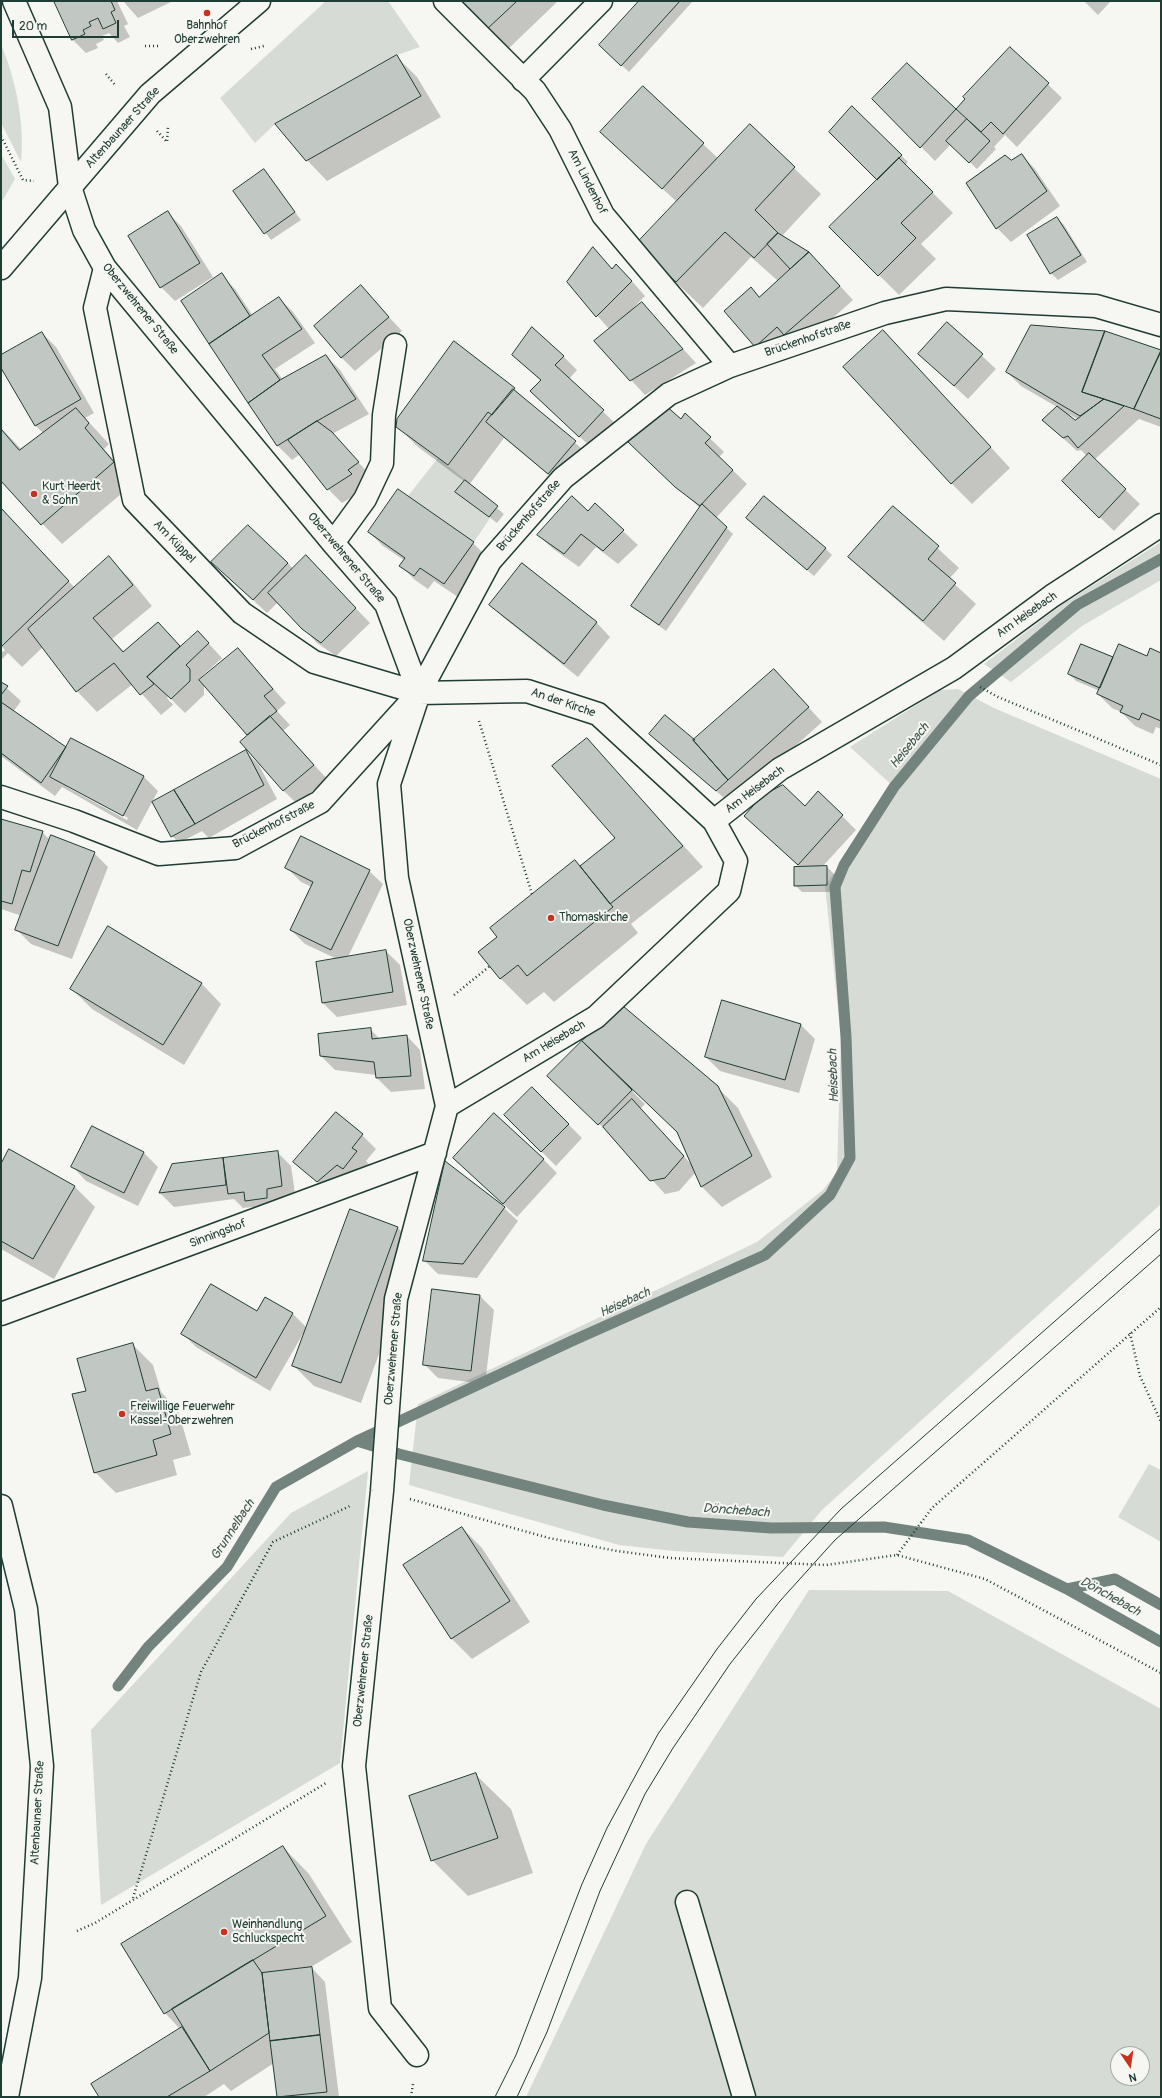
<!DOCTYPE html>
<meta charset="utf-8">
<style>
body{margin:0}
#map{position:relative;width:1162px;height:2098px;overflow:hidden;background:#f6f6f2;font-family:Pangolin,sans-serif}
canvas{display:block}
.frame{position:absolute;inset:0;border:2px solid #1f3d34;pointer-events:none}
.north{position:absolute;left:1110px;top:2046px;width:40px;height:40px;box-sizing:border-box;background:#f6f6f2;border:1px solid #a0aca6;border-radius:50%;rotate:167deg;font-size:11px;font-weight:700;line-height:16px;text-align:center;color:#1f3d34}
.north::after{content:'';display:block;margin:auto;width:14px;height:18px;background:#c8321e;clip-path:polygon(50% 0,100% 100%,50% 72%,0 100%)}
.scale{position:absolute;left:12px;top:20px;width:107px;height:18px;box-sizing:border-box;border:2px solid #1f3d34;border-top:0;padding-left:5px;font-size:12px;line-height:14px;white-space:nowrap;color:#1f3d34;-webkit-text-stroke:3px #f6f6f2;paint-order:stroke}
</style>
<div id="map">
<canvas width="1162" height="2098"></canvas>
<div class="frame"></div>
<div class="north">N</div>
<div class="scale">20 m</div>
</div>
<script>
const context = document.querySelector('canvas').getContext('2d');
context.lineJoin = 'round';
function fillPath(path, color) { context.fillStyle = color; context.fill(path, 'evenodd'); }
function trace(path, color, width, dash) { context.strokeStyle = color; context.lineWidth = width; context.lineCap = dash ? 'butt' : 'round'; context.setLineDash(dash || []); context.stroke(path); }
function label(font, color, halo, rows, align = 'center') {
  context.font = font + ' Pangolin,sans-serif'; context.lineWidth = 4; context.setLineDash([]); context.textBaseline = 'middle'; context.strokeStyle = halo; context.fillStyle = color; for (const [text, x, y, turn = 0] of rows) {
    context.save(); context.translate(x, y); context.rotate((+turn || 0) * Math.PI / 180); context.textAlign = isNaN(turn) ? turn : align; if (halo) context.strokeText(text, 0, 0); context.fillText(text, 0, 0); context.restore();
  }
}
const green = new Path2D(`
 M326 1H388L420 47 397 55 275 124 255 143 220 98Z
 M1 44C16 81 25 123 21 162L1 123Z
 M1 154 15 179 1 203Z
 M438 458 498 506 474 542 408 496Z
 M1161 542V580L1082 626 1011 682 984 664 1060 606Z
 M958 689 994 708 1161 779V1204L822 1510 783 1557 674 1551 619 1545 409 1485 418 1404 757 1242 823 1190 837 1172 841 1037 825 886 894 787 850 747 940 690Z
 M1149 1464 1161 1470V1542L1118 1517Z
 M368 1471 340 1763 101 1905 91 1730 291 1513Z
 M809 1590 948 1591 1161 1709V2097H526L646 1844ZM1118 2054H1142V2078H1118Z`);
const shadow = new Path2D(`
 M55 1H117L128 24 124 26 130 37 118 43 109 33 102 36 104 40 96 44 98 48 86 53 72 39Z
 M123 1H173L138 18Z
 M459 1H555L557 2 507 50Z
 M641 1H693L629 72 607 52Z
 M1084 1H1111L1098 15Z
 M1010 48 1062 98 1017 147 1005 135 994 147 996 149 977 169 951 144 935 161 874 99 907 65 957 110Z
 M397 57 417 77 441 117 327 181 307 160Z
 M643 88 719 159 750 126 821 194 782 236 809 252 853 300 799 348 756 346 751 289 759 297 778 281 751 257 703 308 664 271 678 203 616 146Z
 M852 108 908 162 905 165 953 213 921 244 936 259 899 295 831 227 878 180Z
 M1022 155 1035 169 1060 206 1011 242 997 228 1011 162Z
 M264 171 301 220 271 240 234 191Z
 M167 212 181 226 213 277 175 301 161 287Z
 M1057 218 1064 225 1087 262 1058 280 1051 273Z
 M606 263 612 269 630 279 645 296 633 308 641 303 696 363 645 395 595 341 609 329 568 282Z
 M221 275 235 289 253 316 279 298 293 312 315 343 275 369 283 380 326 356 340 370 369 414 332 434 372 477 365 489 342 503 328 489 300 454 292 460 278 446 182 301Z
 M361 287 402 331 355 371 341 357Z
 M947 323 996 369 968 399 919 354Z
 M1105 332 1161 352V427L1139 419 1094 460 1140 504 1114 531 1063 481 1087 456 1081 450 1077 451 1043 420 1057 407 1021 386 1007 372ZM1068 414 1078 419 1076 421Z
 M42 333 56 347 94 413 85 418 109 444 104 449 134 483 62 544 1 481V428L21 449 43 433 36 426 1 366V356Z
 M903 352 1010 468 972 504 951 483Z
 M513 355 563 356 577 370 569 379 617 425 594 450 545 405 541 381Z
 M514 389 590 456 563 487 504 438 469 485 504 514 497 523 457 492 465 482 418 447 397 426Z
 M686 415 724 452 719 457 747 484 716 518 733 534 666 631 632 606 700 508 643 456Z
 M595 505 638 545 618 564 596 547 579 567 552 548 538 535 588 512Z
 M893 507 959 568 949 579 976 604 944 641 870 577 849 556Z
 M1 510 75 588 109 558 129 578 152 606 112 639 124 652 158 623 181 647 198 632 222 658 199 679 201 681 238 649 286 703 277 711 290 725 283 731 327 779 297 804 283 790 248 735 204 684V695L185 713 168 696 167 698 173 705 161 715 133 684 97 712 77 691 43 647 22 667 8 653 1 660V649L3 652 5 650 1 646Z
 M754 525 825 548 832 555 814 576Z
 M369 532 473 543 487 557 458 597 434 581 428 589 415 580 401 566 404 560 383 546Z
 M212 562 288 563 293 569 320 571 370 623 336 656 317 643 278 602 267 613Z
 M522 564 597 623 610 637 578 677 504 618 490 604Z
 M1081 645 1113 658 1148 657 1161 654V729L1156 727 1153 734 1135 726 1121 712 1112 708 1098 694 1100 691 1076 681 1069 674Z
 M1 683 21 701 13 712 66 749 71 740 144 777 158 791 137 830 62 787 55 796 1 756ZM67 784 128 818 127 820 67 787Z
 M787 684 822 722 731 804 650 734 695 741Z
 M586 739 703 867 631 924 638 933 554 1002 544 992 527 1005 501 979 479 952 616 838Z
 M245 751 259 765 277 799 209 838 202 831 179 843 172 836Z
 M818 792 856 830 822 867H827L834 874V892H802L795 885 801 868 760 830 805 808Z
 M1 820 42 832 50 840 94 853 108 867 72 959 31 944 17 930 22 916 1 909Z
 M287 868 369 871 383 884 348 957 386 951 400 965 407 1005 337 1017 323 1003 337 959 305 944 291 930 312 887 301 882Z
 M201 983 221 1004 184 1065 92 1009 71 988Z
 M801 1025 815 1039 799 1093 720 1071 706 1057Z
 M370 1029 380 1039 407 1036 420 1050 425 1089 391 1092 377 1078 376 1075 335 1070 321 1056Z
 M583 1042 717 1087 738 1108 772 1177 722 1207 702 1187 695 1173 679 1191 665 1194 613 1137 549 1076ZM634 1090 678 1133 691 1164 640 1109 645 1104 633 1092Z
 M532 1088 582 1138 556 1166 505 1115Z
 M92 1128 144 1153 158 1167 138 1206 86 1181 73 1167Z
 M362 1135 376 1149 366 1161 370 1166 332 1195 295 1162Z
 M277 1152 291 1166 296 1200 260 1214 252 1207 243 1208 234 1199 174 1207 160 1193 172 1165Z
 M454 1158 543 1159 557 1173 517 1217Z
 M1 1166 75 1187 95 1207 54 1279 1 1249Z
 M504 1208 518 1221 477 1278 438 1274 424 1260Z
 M350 1211 398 1228 418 1248 361 1403 314 1386 293 1365 304 1332 270 1391 196 1347 182 1333 257 1313 266 1298 293 1314 307 1328Z
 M480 1296 494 1310 485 1384 438 1378 424 1364Z
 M132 1344 153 1365 161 1392 178 1410 191 1455 173 1460 177 1475 116 1493 95 1472 87 1391Z
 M462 1528 482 1548 530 1622 472 1659 452 1639 404 1566Z
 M475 1774 511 1809 533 1873 468 1896 432 1860Z
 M283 1847 309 1874 352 1942 311 1967 325 1982 339 2097H278L274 2063 231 2091 224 2084 204 2097H101L180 2029 165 2013Z`);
const stream = new Path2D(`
 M357 1441 399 1454 603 1505 688 1522 771 1528 884 1527 968 1540 1067 1589 1161 1642
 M1067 1589 1115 1579 1161 1605
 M118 1686 148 1647 227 1567 276 1487 357 1441 574 1340 765 1255 830 1195 850 1158 846 1037 835 887 844 865 894 787 969 696 1077 605 1161 559`);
const building = new Path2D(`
 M54 1H111L115 10 111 12 116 23 103 29 98 18 89 22 91 26 83 30 85 34 72 40Z
 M458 1H517L486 30Z
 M639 1H680L621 66 599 45Z
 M1010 47 1049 83 1003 134 991 122 981 132 956 109 965 99 963 97Z
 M397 55 421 96 306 161 275 124Z
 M907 63 956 109 920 148 872 99Z
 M643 86 704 143 662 189 600 132Z
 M852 106 902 155 877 180 829 132Z
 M967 119 990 141 969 163 946 141Z
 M750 124 795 167 755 210 778 233 754 258 725 232 676 282 636 244Z
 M1022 154 1047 191 996 229 966 183 1005 155 1011 160Z
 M899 158 933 192 901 223 916 238 878 276 829 227Z
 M264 169 295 212 264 234 233 191Z
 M168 211 200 263 160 288 128 236Z
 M1057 217 1081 255 1050 274 1027 235Z
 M778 233 809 252 790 269 767 244Z
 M593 247 612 269 616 264 632 281 596 317 567 282Z
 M809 252 840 286 784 335 777 327 755 347 724 311 751 287 759 297Z
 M222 273 250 316 209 344 181 301Z
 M361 285 389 317 341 358 314 326Z
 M279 297 302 329 262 355 280 380 248 403 209 344Z
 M642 302 683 349 630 381 594 341Z
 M947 322 983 354 954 386 918 354Z
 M1031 325 1105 331 1082 392 1104 399 1080 416 1006 372Z
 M532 327 564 356 555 365 604 410 579 437 530 391 541 380 512 355Z
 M883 330 991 447 951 484 843 367Z
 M1105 331 1161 350 1134 409 1082 392Z
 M42 332 81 399 35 426 1 368V355Z
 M454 341 515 388 492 415 488 412 448 465 396 427 397 419Z
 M1161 352V419L1134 409Z
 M326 355 356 399 317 421 277 446 248 403 280 380Z
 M513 389 576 441 548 474 486 422Z
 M1104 399 1124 406 1078 448 1068 436 1063 438 1042 420 1057 406 1075 420Z
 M665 405 681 419 685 413 711 437 705 443 733 470 700 506 675 487 628 442Z
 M76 408 89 423 85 428 114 462 41 525 1 481V429L19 450Z
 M317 421 332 432 359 462 348 470 352 474 327 490 288 440Z
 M1089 453 1126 489 1099 518 1062 481Z
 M465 480 498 506 489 517 455 492Z
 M398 489 474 542 444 584 420 568 414 576 399 566 405 558 368 532Z
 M572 496 588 511 595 503 624 530 603 551 581 534 564 554 537 535Z
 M764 496 826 548 807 570 746 518Z
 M702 504 727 527 659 625 631 606Z
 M893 506 939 546 928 559 956 583 923 621 848 557Z
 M1 508 69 581 1 647Z
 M248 525 288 563 253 600 211 562Z
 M306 555 356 608 321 643 302 629 268 593Z
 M109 556 133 585 93 618 123 652 158 622 180 646 147 677 154 684 140 695 114 663 76 692 28 629Z
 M522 563 597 622 564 664 489 605Z
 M198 631 209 643 186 665 190 669V681L171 699 147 677Z
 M1081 644 1113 657 1100 688 1068 674Z
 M1119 644 1147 656 1150 648 1161 653V721L1142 713 1139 720 1120 712 1123 706 1097 694Z
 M238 648 273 689 264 696 277 711 247 735 199 680Z
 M774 669 809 707 728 780 693 740Z
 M1 682 8 686 1 695Z
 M1 702 66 747 41 783 1 753Z
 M665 715 695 740H693L728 780 716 791 649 734Z
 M270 716 314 765 283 791 240 742Z
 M71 738 144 776 123 816 50 777Z
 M587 738 683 846 610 904 580 866 615 838 552 766Z
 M246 750 264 785 195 824 174 790Z
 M783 785 805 806 818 791 843 815 798 865 744 816 762 796Z
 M174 790 195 824 171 837 152 802Z
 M1 819 43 831 30 872 22 870 12 904 1 901Z
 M51 835 95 852 58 946 15 930Z
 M301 836 370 870 331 950 290 930 313 882 285 868Z
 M575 860 613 907 527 976 518 965 500 979 478 952 497 937 490 928Z
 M827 866V885L794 886V867Z
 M108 926 202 983 163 1045 70 989Z
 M386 950 393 992 322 1003 316 962Z
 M722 1000 801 1024 785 1080 705 1057Z
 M623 1006 718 1086 752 1156 701 1187 677 1132 582 1041Z
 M371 1028 372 1039 407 1035 411 1076 376 1078 374 1062 320 1056 318 1034Z
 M582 1041 632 1090 598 1125 547 1076Z
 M532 1087 569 1124 541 1152 504 1115Z
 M632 1099 684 1156 665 1178 650 1181 603 1127Z
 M336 1112 363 1134 352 1148 357 1151 343 1169 337 1165 317 1182 293 1162Z
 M494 1113 544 1159 503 1204 453 1158Z
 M92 1126 144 1152 124 1193 71 1167Z
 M9 1149 75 1186 33 1259 1 1241V1164Z
 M278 1151 282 1186 267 1189V1198L245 1201 244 1192 228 1194 223 1158Z
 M223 1158 226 1185 159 1193 172 1164Z
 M445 1161 505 1207 463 1264 423 1261Z
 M350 1209 398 1227 341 1383 292 1366Z
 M211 1284 257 1311 265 1297 293 1313 256 1378 181 1334Z
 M432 1289 480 1295 471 1371 423 1365Z
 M133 1343 146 1391 158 1388 171 1434 153 1440 157 1455 94 1473 72 1394 86 1391 77 1359Z
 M462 1527 510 1601 451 1639 403 1565Z
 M476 1773 498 1838 431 1861 409 1796Z
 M283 1846 326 1916 164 2014 121 1944Z
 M253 1960 262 1973 269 2033 210 2071 172 2009Z
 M312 1967 320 2035 270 2041 262 1973Z
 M182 2027 210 2071 167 2097H99L91 2084Z
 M320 2035 327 2092 277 2097 270 2041Z`);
const path = new Path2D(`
 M145 46H158
 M251 49 264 46
 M106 74 116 86
 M157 131 167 142 168 127
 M1 136 23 180 34 181
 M980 687 998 697 1161 765
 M479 721 532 894
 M454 995 490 966
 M1130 1333 1140 1376 1161 1422
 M410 1499 549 1538 617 1551 670 1558 826 1565 897 1555 985 1579 1161 1673
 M897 1555 932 1508 1161 1307
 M133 1898 201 1672 273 1542 350 1506
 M77 1931 95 1923 326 1783
 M411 2097 413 2084`);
const minor = new Path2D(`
 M14 1 60 107 70 187 84 230 105 268 333 543 386 604 419 693 389 784 397 878 447 1106 396 1299 382 1491 354 1766 380 2008 417 2055
 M445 1 535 91 560 129 603 215 730 366
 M523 80 601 1
 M105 268 95 308 134 500 242 613 314 662 419 693 527 691 598 714 714 821 736 861 729 891 596 1017 447 1106
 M333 543 365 499 382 463 384 415 395 345
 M1 797 74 821 159 854 235 848 320 802 419 693 490 561 563 478 669 394 730 366 885 313 946 299 1096 306 1161 325
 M714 821 780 769 954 668 1052 596 1161 525
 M1 1314 435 1153
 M687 1902 744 2097`);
const major = new Path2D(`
 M1 268 150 94 259 1
 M1 1506 26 1609 42 1766 30 1978 7 2097`);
const tram = new Path2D(`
 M495 2097 516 2055 582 1884 607 1828 658 1734 717 1649 756 1599 841 1509 1161 1228
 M517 2097 547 2032 600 1891 645 1794 673 1748 730 1664 780 1601 835 1540 1161 1254`);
const markers = [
 [207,13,4,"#c8321e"],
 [34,494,4,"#c8321e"],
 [551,918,4,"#c8321e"],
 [122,1414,4,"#c8321e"],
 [224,1932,4,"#c8321e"]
];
const poiNames = [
 ["Bahnhof",207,26,"center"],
 ["Oberzwehren",207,40,"center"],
 ["Kurt Heerdt",42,487],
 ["& Sohn",42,501],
 ["Thomaskirche",559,918],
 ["Freiwillige Feuerwehr",130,1407],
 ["Kassel-Oberzwehren",130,1421],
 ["Weinhandlung",232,1925],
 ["Schluckspecht",232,1939]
];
const streetNames = [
 ["Altenbaunaer Straße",123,128,-48],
 ["Am Lindenhof",587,182,63],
 ["Oberzwehrener Straße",140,309,51],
 ["Brückenhofstraße",808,339,-19],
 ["Brückenhofstraße",529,516,-49],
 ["Am Küppel",174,542,46],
 ["Oberzwehrener Straße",346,558,50],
 ["Am Heisebach",1027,615,-35],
 ["An der Kirche",563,703,19],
 ["Am Heisebach",755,790,-37],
 ["Brückenhofstraße",274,825,-27],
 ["Oberzwehrener Straße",418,974,78],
 ["Am Heisebach",554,1042,-31],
 ["Sinningshof",218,1234,-21],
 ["Oberzwehrener Straße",394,1349,-85],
 ["Oberzwehrener Straße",364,1671,-84],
 ["Altenbaunaer Straße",38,1813,-87]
];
const waterNames = [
 ["Heisebach",910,746,-51],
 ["Heisebach",834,1076,-92],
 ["Heisebach",625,1303,-25],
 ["Dönchebach",736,1511,4],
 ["Grunnelbach",233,1530,-57],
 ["Dönchebach",1110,1597,29]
];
fillPath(green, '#d6dbd6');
fillPath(shadow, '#0003');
trace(stream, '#72847d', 11);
fillPath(building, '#c1c8c3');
trace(building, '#1f3d34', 1);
trace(minor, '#1f3d34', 25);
trace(major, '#1f3d34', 25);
trace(path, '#1f3d34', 2.5, [1, 3]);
trace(minor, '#f6f6f2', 22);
trace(major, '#f6f6f2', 22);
trace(tram, '#1f3d34', 1);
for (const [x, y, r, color] of markers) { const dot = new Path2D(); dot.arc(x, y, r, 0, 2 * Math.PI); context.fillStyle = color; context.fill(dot); trace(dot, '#f6f6f2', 1.5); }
label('12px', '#1f3d34', '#f6f6f2', poiNames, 'left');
label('12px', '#1f3d34', '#f6f6f2', streetNames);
label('italic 13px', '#425a52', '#f6f6f2', waterNames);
</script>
